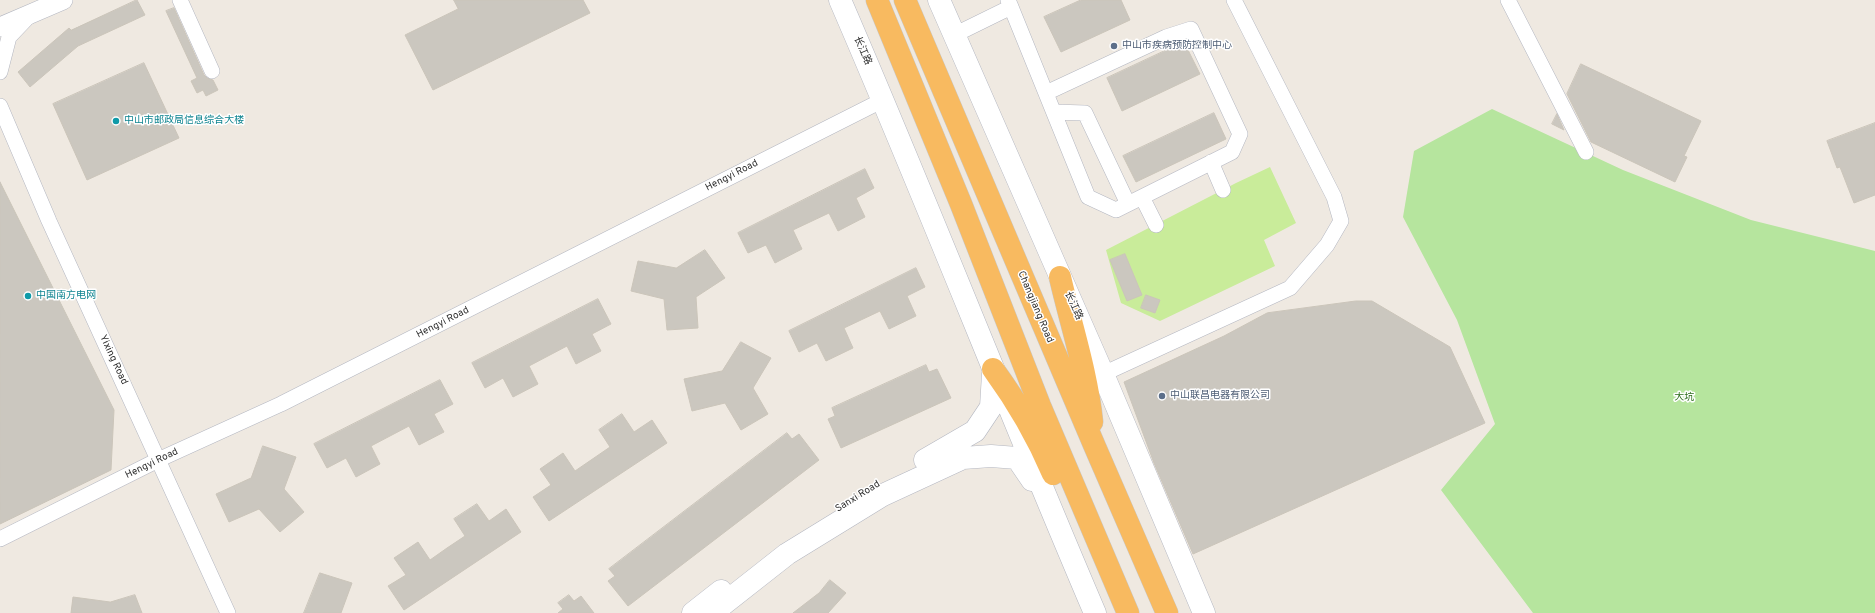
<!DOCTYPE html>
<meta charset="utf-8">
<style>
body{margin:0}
canvas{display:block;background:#efe9e1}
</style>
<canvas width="1875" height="613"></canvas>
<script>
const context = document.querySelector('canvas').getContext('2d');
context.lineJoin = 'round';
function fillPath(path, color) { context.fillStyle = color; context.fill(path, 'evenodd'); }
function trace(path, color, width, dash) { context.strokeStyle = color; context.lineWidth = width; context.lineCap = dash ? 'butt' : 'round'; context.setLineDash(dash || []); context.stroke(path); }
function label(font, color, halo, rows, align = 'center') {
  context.font = font + ' Overpass,"Noto Sans SC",sans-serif'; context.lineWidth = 3; context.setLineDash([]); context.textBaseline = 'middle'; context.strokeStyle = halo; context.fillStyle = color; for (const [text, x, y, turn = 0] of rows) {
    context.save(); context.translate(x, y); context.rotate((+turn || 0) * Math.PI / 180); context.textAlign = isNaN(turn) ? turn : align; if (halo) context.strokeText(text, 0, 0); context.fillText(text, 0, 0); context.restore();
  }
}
const green = new Path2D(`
 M1492 109 1623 170 1751 220 1875 251V613H1533L1441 490 1495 424 1457 320 1403 217 1414 151Z`);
const pitch = new Path2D(`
 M1270 167 1296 223 1264 240 1275 266 1160 321 1121 303 1106 250 1236 183Z`);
const building = new Path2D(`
 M137 0 145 15 78 46 30 87 18 72 69 28 71 30Z
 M454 0H583L590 13 433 90 405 35 458 9Z
 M1081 0H1121L1130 20 1061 52 1044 17Z
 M174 8 204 75 207 78 213 80 218 90 206 96 203 90 197 93 191 81 197 78 166 11Z
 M1184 42 1200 74 1122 111 1107 78Z
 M144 63 179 138 87 180 53 104Z
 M1581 64 1701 121 1684 156 1687 157 1675 182 1591 142 1567 94Z
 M1214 113 1226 139 1136 182 1123 156Z
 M1557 114 1564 130 1552 124Z
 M1875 123V195L1854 203 1840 167 1837 168 1827 141Z
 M865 169 874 188 856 198 865 217 838 231 829 213 793 230 802 249 775 263 766 245 748 253 738 233Z
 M0 182 114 410 111 470 0 524Z
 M705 250 725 278 696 297 698 328 667 330 664 299 631 291 638 261 676 268Z
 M1125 254 1142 295 1127 301 1110 260Z
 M916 268 925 287 907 296 916 316 889 329 880 311 844 328 853 348 826 361 817 343 799 352 789 331Z
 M1146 295 1160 300 1155 313 1141 308Z
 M598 299 611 324 592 334 601 351 576 364 567 346 529 366 538 384 513 397 503 378 485 388 472 363Z
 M1356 301H1372L1450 347 1485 423 1193 554 1154 463 1124 382 1224 336 1267 313Z
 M741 342 771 358 753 388 768 414 741 430 725 403 692 411 684 379 722 371Z
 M926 365 929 372 937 369 951 398 841 448 828 419 835 416 832 408Z
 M440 380 453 404 434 414 444 432 419 445 409 426 371 446 380 464 356 477 346 458 327 468 314 444Z
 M622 414 634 432 652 420 667 443 549 521 533 497 551 485 540 469 563 453 575 471 610 447 599 430Z
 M787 433 792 439 799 434 819 460 628 606 608 581 615 576 609 569Z
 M263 446 296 457 284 489 304 512 280 532 259 509 229 522 216 494 251 478Z
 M477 504 489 521 506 509 521 532 404 610 388 586 406 575 394 558 418 542 430 560 447 548 465 536 454 519Z
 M320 573 352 583 341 613H304Z
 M830 580 846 593 828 613H793L819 593Z
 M135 595 142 613H71L73 597 110 602Z
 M569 595 574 601 581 596 594 613H558L563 609 558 603Z`);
const minor = new Path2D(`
 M180 0 212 71
 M1508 0 1586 152
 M1011 7 1088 197 1116 210 1232 152 1240 134 1191 29 1166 37 1046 93
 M954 35 1011 7 1008 0
 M0 72 9 37 29 16
 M0 106 49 221 228 613
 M1054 112 1085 113 1128 204
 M1211 162 1223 190
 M1142 197 1156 225
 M1103 374 1290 288 1327 245 1341 221 1334 197 1234 0
 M0 539 158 460 281 404 883 100`);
const tertiary = new Path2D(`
 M0 27 63 0`);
const secondary = new Path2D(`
 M840 0C928 203 1008 410 1095 613
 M939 0 1103 374 1204 613
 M925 460 975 431 991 407 993 374
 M693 613 721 591
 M712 613 787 554 883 495 963 458 991 456 1017 458 1032 480`);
const trunk = new Path2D(`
 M877 0 961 204 1040 406 1128 613
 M905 0 1095 447 1167 613
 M1060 277C1071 325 1087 372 1092 422
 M993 369C1017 402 1037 436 1053 474`);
const markers = [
 [1114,46,4,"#5c6f8a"],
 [116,121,4,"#0f9aa8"],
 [28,296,4,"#0f9aa8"],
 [1162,396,4,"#5c6f8a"]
];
const serviceNames = [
 ["中山市疾病预防控制中心",1122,46],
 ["中山联昌电器有限公司",1170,396]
];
const streetNames = [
 ["长江路",862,51,67],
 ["Hengyi Road",732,176,-27],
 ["长江路",1073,306,66],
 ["Changjiang Road",1035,307,67],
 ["Hengyi Road",443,323,-27],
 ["Yixing Road",113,360,65],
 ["Hengyi Road",152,464,-26],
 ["Sanxi Road",858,497,-32]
];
const cultureNames = [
 ["中山市邮政局信息综合大楼",124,121],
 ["中国南方电网",36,296]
];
const parkNames = [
 ["大坑",1684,398]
];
fillPath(green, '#b6e59e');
fillPath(pitch, '#c9ec9a');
fillPath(building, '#cbc7bf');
trace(building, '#cbc5ba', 1);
trace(minor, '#b4b7c1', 16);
trace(tertiary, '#b4b7c1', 20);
trace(secondary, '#b4b7c1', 23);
trace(trunk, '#c9c9c9', 23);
trace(minor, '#fff', 15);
trace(tertiary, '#fff', 19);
trace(secondary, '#fff', 22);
trace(trunk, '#f8ba60', 22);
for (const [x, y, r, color] of markers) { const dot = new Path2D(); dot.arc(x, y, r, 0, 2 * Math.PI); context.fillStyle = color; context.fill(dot); trace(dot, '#fff', 1.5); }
label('10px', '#4e5e75', '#fff', serviceNames, 'left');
label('10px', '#2e2e2e', '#fff', streetNames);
label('10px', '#0d838f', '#fff', cultureNames, 'left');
label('10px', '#2c6e1b', '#fff', parkNames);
</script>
